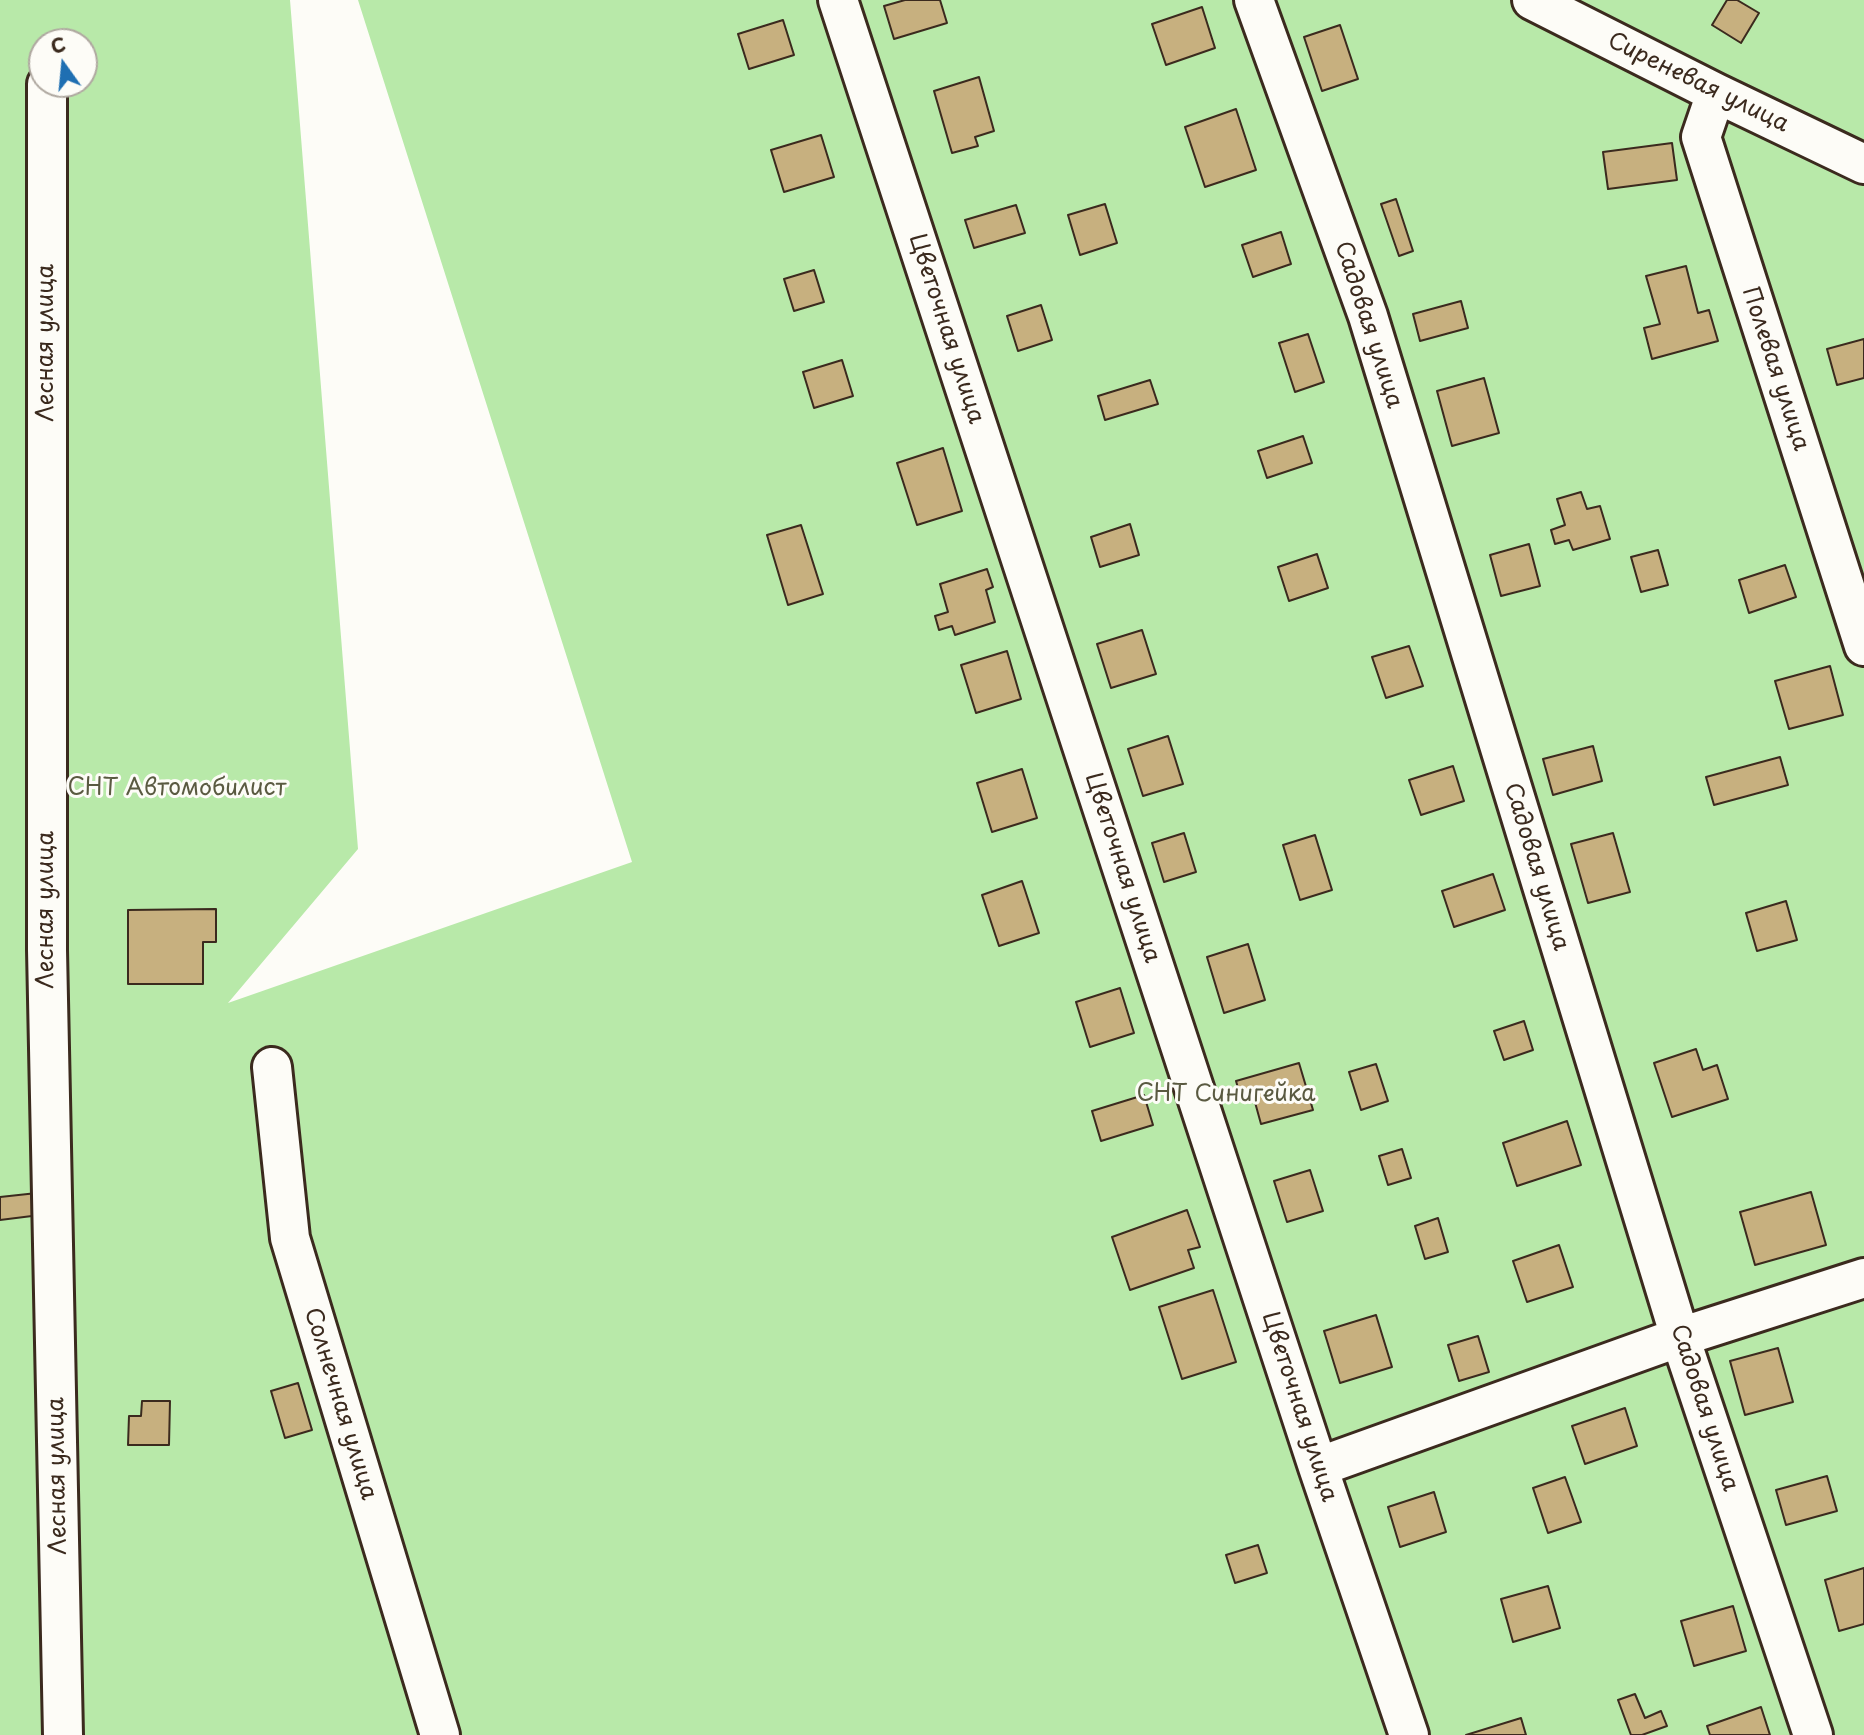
<!DOCTYPE html>
<meta charset="utf-8">
<style>
body{margin:0}
#map{position:relative;width:1864px;height:1735px;overflow:hidden;background:#fdfcf7;font-family:"Playpen Sans",sans-serif}
canvas{display:block}
.north{position:absolute;left:28px;top:28px;width:70px;height:70px;box-sizing:border-box;background:#fdfcf7;border:2px solid #afa8a0;border-radius:50%;rotate:345deg;font-size:19px;font-weight:700;line-height:28px;text-align:center;color:#3b2a1e}
.north::after{content:'';display:block;margin:auto;width:24px;height:32px;background:#1f6fb2;clip-path:polygon(50% 0,100% 100%,50% 72%,0 100%)}
</style>
<div id="map">
<canvas width="1864" height="1735"></canvas>
<div class="north">С</div>
</div>
<script>
const context = document.querySelector('canvas').getContext('2d');
context.lineJoin = 'round';
function fillPath(path, color) { context.fillStyle = color; context.fill(path, 'evenodd'); }
function trace(path, color, width, dash) { context.strokeStyle = color; context.lineWidth = width; context.lineCap = dash ? 'butt' : 'round'; context.setLineDash(dash || []); context.stroke(path); }
function label(font, color, halo, rows, align = 'center') {
  context.font = font + ' "Playpen Sans",sans-serif'; context.lineWidth = 6; context.setLineDash([]); context.textBaseline = 'middle'; context.strokeStyle = halo; context.fillStyle = color; for (const [text, x, y, turn = 0] of rows) {
    context.save(); context.translate(x, y); context.rotate((+turn || 0) * Math.PI / 180); context.textAlign = isNaN(turn) ? turn : align; if (halo) context.strokeText(text, 0, 0); context.fillText(text, 0, 0); context.restore();
  }
}
const green = new Path2D(`
 M0 0H290L358 849 228 1003 632 862 358 0H1864V1735H0ZM42 42H84V84H42Z`);
const building = new Path2D(`
 M905 0H940L947 23 894 39 884 6Z
 M1727 0H1737L1759 13 1741 43 1712 25Z
 M1202 7 1215 48 1166 65 1152 24Z
 M783 20 794 55 749 69 738 34Z
 M1340 25 1358 79 1322 91 1304 37Z
 M979 77 994 131 975 137 978 146 952 153 934 91Z
 M1236 109 1256 170 1205 187 1185 127Z
 M821 135 834 177 784 192 771 150Z
 M1672 143 1677 180 1608 189 1603 152Z
 M1396 199 1413 251 1399 256 1381 204Z
 M1105 204 1117 243 1080 255 1068 215Z
 M1016 205 1025 233 974 248 965 220Z
 M1281 232 1291 264 1253 277 1242 245Z
 M1686 266 1698 313 1709 310 1718 341 1652 359 1644 328 1660 324 1646 276Z
 M814 270 824 302 794 311 784 279Z
 M1461 301 1468 328 1420 341 1413 314Z
 M1041 305 1052 340 1018 351 1007 316Z
 M1308 334 1324 382 1295 392 1279 343Z
 M1864 339V378L1837 385 1827 349Z
 M842 360 853 396 814 408 803 372Z
 M1484 378 1499 433 1452 446 1437 391Z
 M1150 380 1158 404 1105 420 1098 396Z
 M1303 436 1312 463 1267 478 1258 451Z
 M943 448 962 511 917 525 897 463Z
 M1581 492 1587 509 1600 506 1610 539 1573 550 1569 540 1555 544 1551 530 1565 525 1557 499Z
 M1130 524 1139 555 1100 567 1091 537Z
 M801 525 823 594 788 605 767 535Z
 M1529 544 1540 586 1501 596 1490 555Z
 M1658 550 1668 585 1641 592 1631 557Z
 M1317 554 1328 588 1289 601 1278 567Z
 M1785 565 1796 597 1749 613 1739 580Z
 M987 569 993 587 986 590 995 622 955 635 952 626 939 630 935 616 948 612 940 584Z
 M1142 630 1156 674 1111 688 1097 644Z
 M1409 646 1423 686 1386 698 1372 657Z
 M1007 651 1021 699 976 713 961 665Z
 M1830 666 1843 715 1789 729 1775 681Z
 M1168 736 1183 784 1143 796 1128 749Z
 M1593 746 1602 781 1553 795 1543 759Z
 M1780 757 1788 785 1714 805 1706 777Z
 M1453 766 1464 801 1421 815 1409 780Z
 M1022 769 1037 818 992 832 977 783Z
 M1184 833 1196 872 1164 882 1152 843Z
 M1613 833 1630 892 1588 903 1571 844Z
 M1315 835 1332 890 1300 900 1283 845Z
 M1493 874 1505 910 1454 927 1442 891Z
 M1022 881 1039 933 999 946 982 895Z
 M1786 901 1797 940 1757 951 1746 913Z
 M216 909V942H203V984H128V910Z
 M1248 944 1265 1000 1224 1013 1207 957Z
 M1120 988 1134 1033 1090 1047 1076 1002Z
 M1524 1021 1533 1050 1504 1060 1494 1031Z
 M1696 1049 1703 1070 1717 1065 1728 1099 1672 1117 1654 1063Z
 M1299 1063 1313 1110 1261 1124 1253 1095 1241 1098 1236 1081Z
 M1376 1064 1388 1101 1361 1110 1349 1072Z
 M1144 1095 1153 1125 1101 1141 1092 1111Z
 M1567 1121 1581 1165 1517 1186 1503 1143Z
 M1402 1149 1411 1178 1388 1185 1379 1156Z
 M1310 1170 1323 1211 1287 1222 1274 1181Z
 M1811 1192 1826 1245 1755 1265 1740 1212Z
 M37 1193 40 1215 0 1220V1197Z
 M1187 1210 1200 1247 1188 1250 1194 1268 1130 1290 1112 1237Z
 M1438 1218 1448 1252 1425 1259 1415 1226Z
 M1559 1245 1573 1287 1527 1302 1513 1261Z
 M1213 1290 1236 1362 1182 1379 1159 1307Z
 M1376 1315 1392 1367 1340 1383 1324 1331Z
 M1478 1336 1489 1372 1459 1381 1448 1345Z
 M1778 1348 1793 1402 1745 1415 1730 1361Z
 M298 1383 312 1430 285 1438 271 1391Z
 M142 1401H170L169 1445H128L129 1416H141Z
 M1625 1408 1637 1446 1585 1464 1572 1426Z
 M1827 1476 1837 1511 1786 1525 1776 1490Z
 M1565 1477 1581 1522 1548 1533 1533 1488Z
 M1434 1492 1446 1532 1400 1547 1388 1507Z
 M1258 1545 1267 1573 1235 1583 1226 1555Z
 M1864 1568V1624L1839 1631 1825 1580Z
 M1548 1586 1560 1628 1513 1642 1501 1599Z
 M1733 1606 1746 1651 1694 1666 1681 1621Z
 M1635 1694 1645 1718 1661 1711 1667 1726 1642 1735H1631L1618 1700Z
 M1761 1707 1770 1735H1710L1707 1726Z
 M1521 1718 1526 1735H1466Z`);
const street = new Path2D(`
 M838 0 1318 1467 1409 1735
 M1254 0 1368 316 1680 1337 1813 1735
 M1532 0 1716 93 1864 164
 M47 84V950L63 1735
 M1716 93 1701 137 1864 646
 M272 1067 290 1238 440 1735
 M1318 1467 1680 1337 1864 1278`);
const streetNames = [
 ["Сиреневая улица",1698,83,26],
 ["Садовая улица",1368,325,72],
 ["Цветочная улица",946,329,72],
 ["Лесная улица",47,343,-90],
 ["Полевая улица",1775,369,72],
 ["Садовая улица",1536,867,73],
 ["Цветочная улица",1122,868,72],
 ["Лесная улица",47,910,-90],
 ["Солнечная улица",340,1404,73],
 ["Цветочная улица",1299,1407,72],
 ["Садовая улица",1704,1408,72],
 ["Лесная улица",58,1476,-91]
];
const parkNames = [
 ["СНТ Автомобилист",177,789],
 ["СНТ Синигейка",1226,1095]
];
fillPath(green, '#b8e9a9');
fillPath(building, '#c7b07f');
trace(building, '#3b2a1e', 2);
trace(street, '#3b2a1e', 44);
trace(street, '#fdfcf7', 38);
label('23px', '#3b2a1e', '#fdfcf7', streetNames);
label('23px', '#5a5a41', '#fdfcf7', parkNames);
</script>
